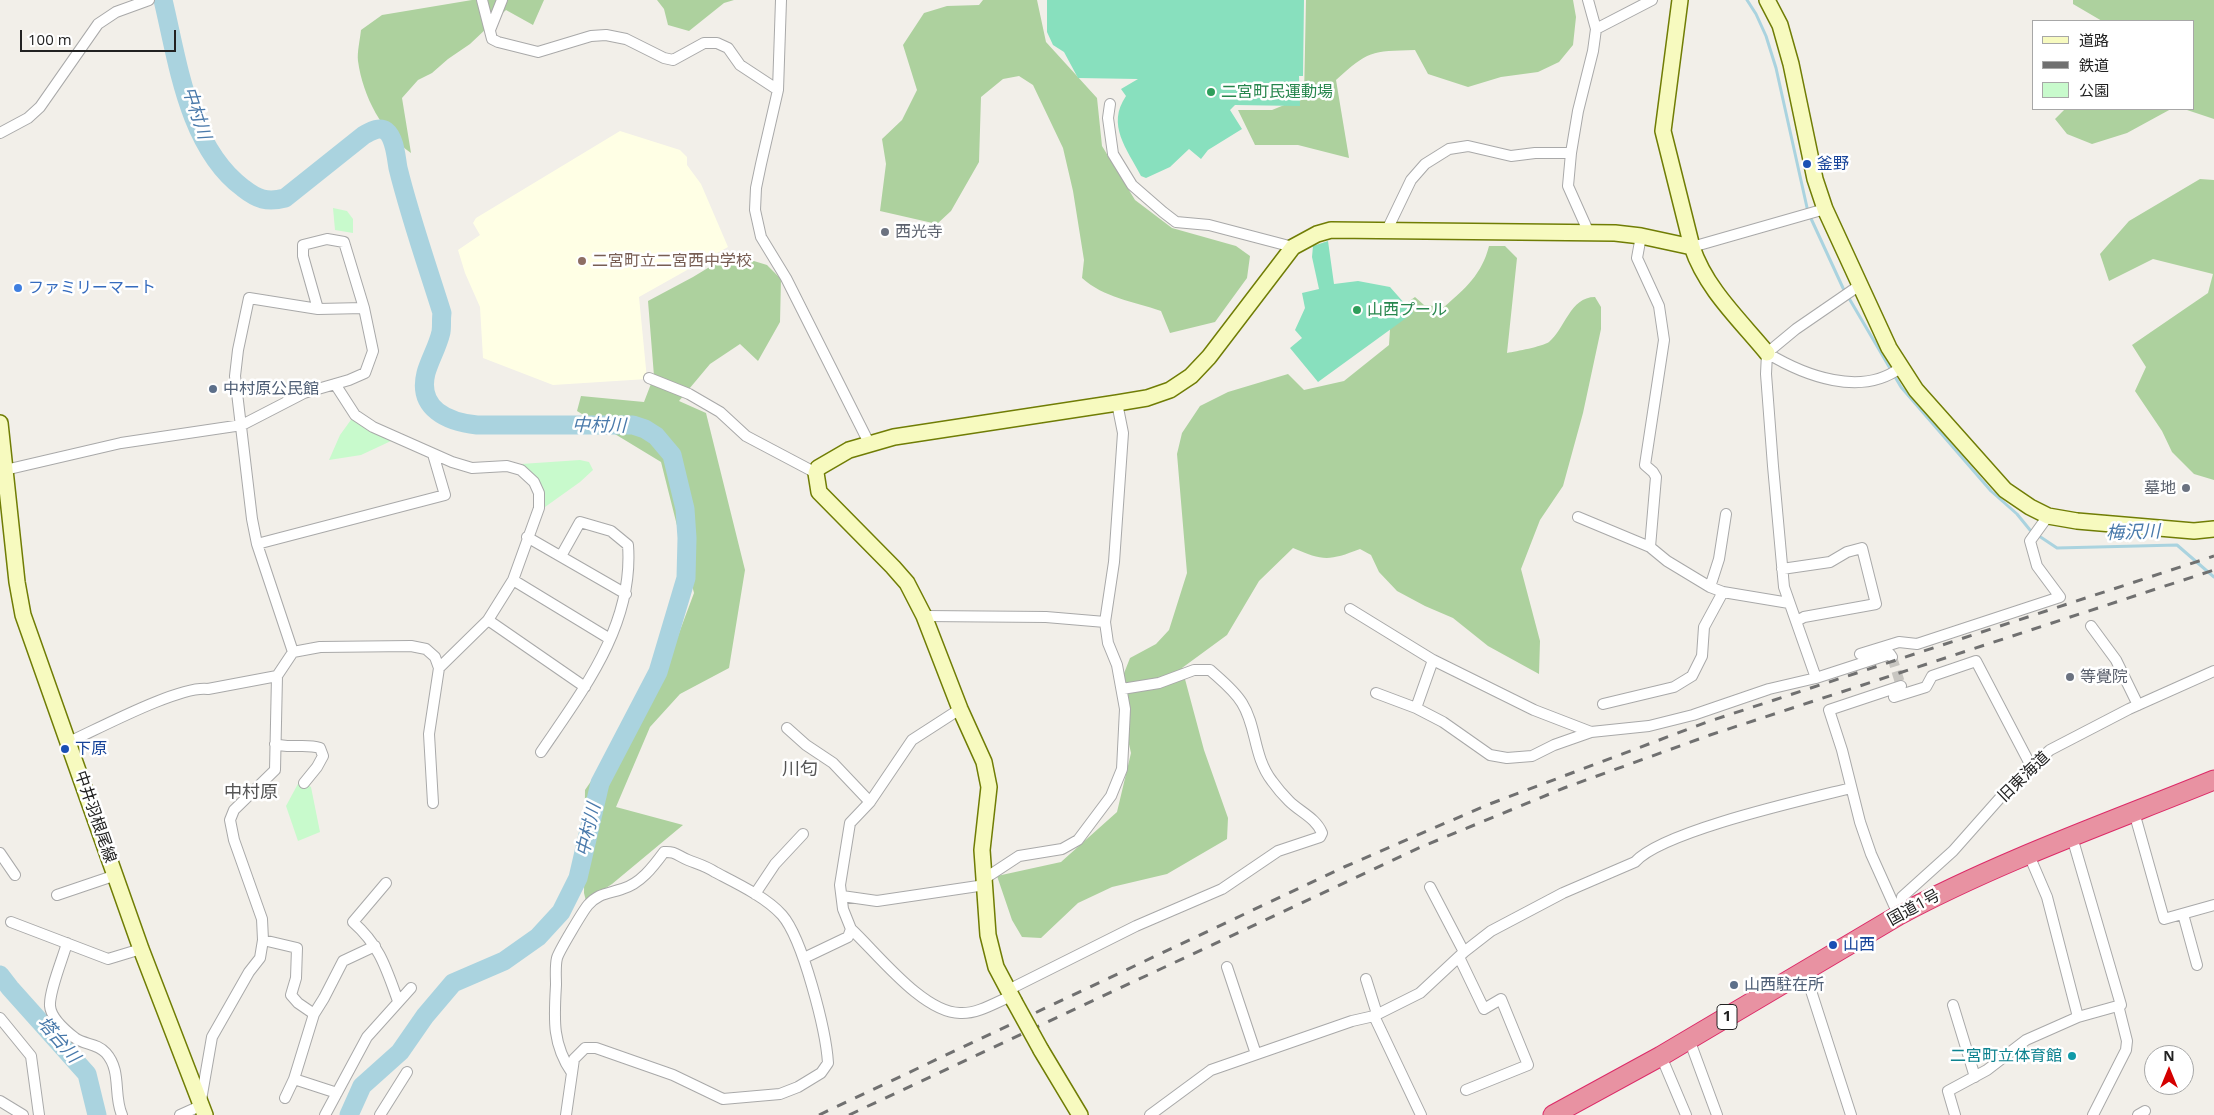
<!DOCTYPE html>
<meta charset="utf-8">
<style>
body{margin:0}
#map{position:relative;width:2214px;height:1115px;overflow:hidden;background:#f2efe9;font-family:"Open Sans","Noto Sans JP",sans-serif}
canvas{display:block}
.legend{position:absolute;left:2032px;top:20px;width:162px;height:90px;box-sizing:border-box;background:#fff;border:1px solid #a7a7a7;margin:0;padding:6px 9px;list-style:none;font-size:15px;color:#222}
.legend li{display:flex;align-items:center;gap:10px;height:25px}
.legend b{width:25px;border:1px solid #a7a7a7}
.north{position:absolute;left:2144px;top:1045px;width:50px;height:50px;box-sizing:border-box;background:#fff;border:1px solid #a7a7a7;border-radius:50%;rotate:0deg;font-size:14px;font-weight:700;line-height:20px;text-align:center;color:#222}
.north::after{content:'';display:block;margin:auto;width:18px;height:22px;background:#d40000;clip-path:polygon(50% 0,100% 100%,50% 72%,0 100%)}
.scale{position:absolute;left:20px;top:30px;width:156px;height:22px;box-sizing:border-box;border:2px solid #222;border-top:0;padding-left:6px;font-size:15px;line-height:18px;white-space:nowrap;color:#222;-webkit-text-stroke:4px #fff;paint-order:stroke}
</style>
<div id="map">
<canvas width="2214" height="1115"></canvas>
<ul class="legend">
<li><b style="height:6px;background:#f7fabf"></b>道路</li>
<li><b style="height:6px;background:#707070"></b>鉄道</li>
<li><b style="height:14px;background:#c8facc"></b>公園</li>
</ul>
<div class="north">N</div>
<div class="scale">100 m</div>
</div>
<script>
const context = document.querySelector('canvas').getContext('2d');
context.lineJoin = 'round';
function fillPath(path, color) { context.fillStyle = color; context.fill(path, 'evenodd'); }
function trace(path, color, width, dash) { context.strokeStyle = color; context.lineWidth = width; context.lineCap = dash ? 'butt' : 'round'; context.setLineDash(dash || []); context.stroke(path); }
function label(font, color, halo, rows, align = 'center') {
  context.font = font + ' "Open Sans","Noto Sans JP",sans-serif'; context.lineWidth = 5; context.setLineDash([]); context.textBaseline = 'middle'; context.strokeStyle = halo; context.fillStyle = color; for (const [text, x, y, turn = 0] of rows) {
    context.save(); context.translate(x, y); context.rotate((+turn || 0) * Math.PI / 180); context.textAlign = isNaN(turn) ? turn : align; if (halo) context.strokeText(text, 0, 0); context.fillText(text, 0, 0); context.restore();
  }
}
const education = new Path2D(`
 M620 131 680 150 687 157V165L701 184 728 247 639 297 647 379 553 385 483 358 480 307 465 273 458 250 480 235 473 223 476 218Z`);
const forest = new Path2D(`
 M472 0H544L533 25 506 10 470 44 448 59 432 73 418 80 402 98 411 153C382 132 363 97 358 61 357 52 360 40 361 30L382 15Z
 M657 0H734L724 3 689 31 668 25 664 9Z
 M983 0H1037L1046 42 1097 98 1102 146 1135 200 1172 228 1236 246 1250 256 1247 278 1215 322 1170 333 1161 311C1133 301 1104 298 1082 278L1084 260 1073 191 1063 148 1033 85 1019 76 1003 79 981 97 979 162 951 211 937 224 880 211 886 164 882 139 902 120 917 90 903 45 924 13 947 6 979 5Z
 M1306 0H1573L1576 17 1573 45 1559 62 1538 72 1501 77 1468 87 1428 74 1415 50C1371 51 1368 51 1336 80L1349 158 1298 145H1255L1238 110H1272L1304 97Z
 M2073 0H2214V119L2184 109H2193V21H2102L2073 4Z
 M2065 109H2171L2127 133 2092 144 2067 134 2055 119Z
 M2200 179 2214 180V480L2194 474 2172 452 2162 431 2135 391 2146 367 2132 345 2208 293 2213 274 2153 259 2109 281 2100 254 2129 221Z
 M1489 246H1505L1517 258 1507 353C1517 351 1541 347 1549 342 1565 329 1570 297 1595 297L1601 307V329L1583 413 1563 486 1540 520 1521 569 1540 641 1539 674 1488 646 1453 618 1425 606 1397 591 1379 572 1371 555 1360 549C1329 561 1323 561 1293 548L1259 581 1227 635 1182 668 1204 750 1228 818 1227 839 1167 874 1112 887 1078 903 1041 938 1022 937 1012 920 997 876 1061 862 1117 812 1131 753 1117 691 1130 658 1156 644 1169 630 1187 573 1177 454 1182 433 1200 406 1228 392 1288 374 1304 390 1344 381 1389 345 1391 314 1415 297 1424 305 1444 307C1465 289 1482 274 1489 246Z
 M731 254 767 265 781 279 780 322 758 361 740 344 710 364 679 401 706 413 745 570 729 668 680 694 650 727 616 807 683 825 612 884 586 901 584 893 585 790 663 676 694 593 661 462 577 411 581 396 644 402 654 376 648 301 693 277Z`);
const park = new Path2D(`
 M333 208 347 211 353 219V233L335 230Z
 M353 417 391 441 361 455 329 460 340 435Z
 M580 460 589 462 593 470 580 482 545 507C544 486 538 475 521 464Z
 M300 780 311 787 320 832 298 841 286 806Z`);
const pitch = new Path2D(`
 M1047 0H1304L1303 76H1299L1300 106 1235 105 1230 110 1242 129 1208 150 1201 159 1189 149 1170 167 1146 178 1141 176C1127 149 1106 125 1126 96L1121 89 1138 79 1078 78 1064 52 1053 45 1047 32Z
 M1328 241 1334 284 1358 281 1390 287 1413 313 1318 382 1290 348 1302 338 1295 330 1305 308 1302 293 1319 289 1312 257 1313 246Z`);
const stream = new Path2D(`
 M1747 0 1756 14 1766 36 1776 68 1808 212 1843 288 1901 387 1991 491 2017 514 2030 530 2057 548 2177 545 2214 577`);
const river = new Path2D(`
 M163 0C178 62 188 147 243 188 257 199 267 203 285 198L364 135C370 132 379 126 386 131 395 138 396 157 398 168 410 217 427 265 442 313 441 319 442 326 441 332 438 346 430 359 426 373 417 409 448 422 477 425H633L645 429 656 436 672 455 685 509 687 538 686 578 658 672 600 783 578 878 561 912 538 937 504 961 453 983 425 1016 400 1052 362 1086 349 1115
 M0 975 10 988 87 1074 97 1115`);
const streetTunnel = new Path2D(`
 M1892 657 1901 686`);
const street = new Path2D(`
 M482 0 492 39 498 42 538 52 591 36 606 35 626 39 664 58 673 60 704 43H717L728 48 740 65 778 90
 M781 0 778 90 761 164 756 188 755 210 761 237 786 278 869 443
 M1588 0 1596 29 1593 51 1578 111 1571 153 1568 186 1589 233
 M1596 29 1652 0
 M490 30 502 0
 M1110 104 1108 118 1113 154 1132 185 1163 212 1176 222 1209 225 1293 247
 M0 133 28 118 40 107 98 24 116 12 149 0
 M1387 230 1411 180 1425 164 1449 149 1468 146 1511 156 1535 153H1571
 M1641 236 1637 258 1659 306 1664 340 1645 465 1653 472 1656 477 1650 547
 M1692 247 1825 209
 M1767 353C1805 376 1861 397 1900 368
 M649 378 689 394 720 412 746 436 816 473
 M335 384 355 415 373 427 452 462 472 468 507 466 521 470 534 482 539 493V508L513 580 488 620 439 668
 M5 470 121 443 242 425 304 393 349 380 365 373 373 351 364 308 344 242 327 239 303 245V256L318 309
 M1578 517 1650 547 1667 561 1710 587 1723 592 1789 603
 M527 537 626 594
 M257 544 445 495 433 454
 M1782 569 1830 562 1847 552 1862 548 1876 604 1804 617 1797 621
 M513 580 610 639
 M1710 587 1719 559 1726 514
 M1350 609 1433 660 1534 710 1591 732
 M924 616 1046 617 1105 622
 M488 620 585 687
 M2091 626 2116 660 2138 705
 M293 652 257 544 252 519 235 376 238 350 249 298 318 309 364 308
 M1860 654 1899 642 1917 644 2060 597 2037 566 2030 541 2048 516
 M1433 660 1416 708 1443 722 1490 755 1507 758 1532 756 1554 745 1591 732 1649 726 1693 715 1769 689 1816 678 1890 654 1892 657
 M1816 678 1784 587 1773 466 1766 374 1767 353 1796 329 1860 285
 M1376 693 1416 708
 M1894 697 1926 687 1932 676 1976 661 2031 766
 M1603 704 1674 687 1692 676 1702 656 1704 627 1723 592
 M787 728 806 745 833 763 870 802
 M69 742C98 729 180 685 208 689L277 676
 M275 744C290 749 305 743 320 748L323 756 317 767 304 783
 M541 752C583 690 634 625 628 545L611 531 580 522 561 556
 M2134 812 2164 919 2214 905
 M0 853 15 875
 M2029 855 2047 897 2078 1017
 M984 879 1019 856 1062 849 1078 840 1111 796 1122 769 1125 709 1117 665 1108 643 1105 622 1114 562 1123 433 1117 403
 M386 883 353 922C380 946 386 968 398 1001
 M1430 887 1464 952
 M755 894 775 864 803 834
 M57 895 116 875
 M842 896 877 901 985 885
 M1898 914 1871 854 1860 822 1842 750 1829 710 1901 686
 M2183 914 2197 965
 M1899 915 1902 897 1953 851 2015 781 2050 750 2129 709 2214 671
 M11 922 108 959 141 949
 M851 929C877 953 923 1013 960 1013 977 1014 995 1003 1011 996
 M263 940 297 948 296 978 291 995 298 1003 314 1014 294 1079 285 1098
 M67 943C63 958 49 991 50 1006 51 1018 66 1031 75 1038 85 1045 97 1043 106 1053 122 1071 113 1095 122 1115
 M1459 957 1484 1009 1501 999 1528 1065 1466 1090
 M804 958 848 937 851 929 843 909 840 885 850 823 870 802 912 740 960 709
 M1227 967 1256 1054
 M1805 972 1851 1115
 M1366 979 1377 1014
 M1008 990 1136 926 1222 889 1278 851 1320 837 1322 833C1316 818 1300 812 1289 801 1283 795 1277 788 1272 781 1253 756 1257 727 1242 703 1234 690 1221 680 1210 670H1194L1159 683 1122 689
 M1953 1005 1975 1077
 M314 1014 324 998 343 961 375 946
 M1374 1016 1421 1115
 M0 1018 31 1056 39 1115
 M1689 1039 1717 1115
 M1661 1056 1686 1115
 M294 1079 337 1093
 M0 1101 23 1115
 M180 1115 200 1106 212 1037 249 972 260 958 263 940 262 919 234 840 230 820 234 810 275 770 277 676 293 652 320 647 411 646 426 649 435 657 439 668 429 734 433 803
 M325 1115 367 1037 411 988
 M380 1115 407 1072
 M566 1115 574 1059 585 1048H596L673 1075 723 1099 780 1094 798 1087 821 1073 828 1063C826 1031 803 939 782 915 766 897 736 883 715 872 706 866 698 864 688 860 678 856 675 851 664 852 653 867 640 884 622 889 607 894 599 893 588 905 583 911 559 951 557 958 555 966 556 976 556 985 554 1019 552 1044 572 1073
 M1150 1115 1211 1070 1352 1021 1374 1016 1420 993 1464 952 1491 931 1563 893 1635 862C1662 831 1807 799 1851 788
 M1955 1115 1948 1091 1987 1070 2026 1040 2078 1017 2121 1005 2072 837
 M2093 1115 2126 1050 2127 1041 2118 1005
 M2138 1115 2145 1111`);
const secondary = new Path2D(`
 M1767 0 1780 25 1791 64 1815 179 1825 209 1889 348 1916 390 2005 490 2030 507 2048 516 2077 521 2194 531 2214 529
 M1692 247C1706 289 1740 320 1767 353
 M0 423 17 582 23 615 141 949 205 1115
 M1014 1001 996 967 988 935 982 850 989 787 984 762 960 709 924 616 907 583 893 567 819 492 816 473 818 468 849 450 894 437 1117 403 1147 398 1170 390 1191 376 1209 357 1293 247 1317 234 1331 230 1615 233 1641 236 1692 247 1663 131 1680 0
 M1041 1050 1080 1115`);
const highway = new Path2D(`
 M1553 1115 1661 1056 1899 915C2000 861 2108 823 2214 780`);
const rail = new Path2D(`
 M819 1115 1344 867 1487 805 1707 722 2214 556
 M849 1115 1421 847 1564 788 1710 735 2214 570`);
const secondaryBridge = new Path2D(`
 M1014 1001 1041 1050`);
const markers = [
 [1211,92,5,"#2e9e5b"],
 [1807,164,5,"#1a4fb4"],
 [885,232,5,"#6b7280"],
 [582,261,5,"#8d6e63"],
 [18,288,5,"#3f7fe0"],
 [1357,310,5,"#2e9e5b"],
 [213,389,5,"#5c6f8a"],
 [2186,488,5,"#6b7280"],
 [2070,677,5,"#6b7280"],
 [65,749,5,"#1a4fb4"],
 [1833,945,5,"#1a4fb4"],
 [1734,985,5,"#5c6f8a"],
 [2072,1056,5,"#0f9aa8"]
];
const shields = [
 [1727,1017,20]
];
const shieldNames = [
 ["1",1727,1017]
];
const leisureNames = [
 ["二宮町民運動場",1221,92],
 ["山西プール",1367,310]
];
const transitNames = [
 ["釜野",1817,164],
 ["下原",75,749],
 ["山西",1843,945]
];
const worshipNames = [
 ["西光寺",895,232],
 ["墓地",2176,488,"right"],
 ["等覺院",2080,677]
];
const educationNames = [
 ["二宮町立二宮西中学校",592,261]
];
const shopNames = [
 ["ファミリーマート",28,288]
];
const serviceNames = [
 ["中村原公民館",223,389],
 ["山西駐在所",1744,985]
];
const streetNames = [
 ["旧東海道",2024,777,-44],
 ["中井羽根尾線",95,817,71],
 ["国道1号",1914,908,-29]
];
const cultureNames = [
 ["二宮町立体育館",2062,1056]
];
const waterNames = [
 ["中村川",196,113,72],
 ["中村川",599,426,1],
 ["梅沢川",2133,533,-2],
 ["中村川",589,830,-77],
 ["塔台川",58,1040,49]
];
const neighbourhoodNames = [
 ["川匂",800,770],
 ["中村原",251,793]
];
fillPath(education, '#ffffe5');
fillPath(forest, '#add19e');
fillPath(park, '#c8facc');
fillPath(pitch, '#88e0be');
trace(stream, '#aad3df', 3);
trace(river, '#aad3df', 19);
trace(streetTunnel, '#c8c6c1', 10, [10, 5]);
trace(street, '#a9a9a9', 12);
trace(secondary, '#707d05', 18);
trace(highway, '#dc2a67', 21);
trace(street, '#fff', 10);
trace(secondary, '#f7fabf', 15);
trace(highway, '#e892a2', 19);
trace(rail, '#707070', 3, [10, 10]);
trace(secondaryBridge, '#707d05', 18, []);
trace(secondaryBridge, '#f7fabf', 15);
for (const [x, y, r, color] of markers) { const dot = new Path2D(); dot.arc(x, y, r, 0, 2 * Math.PI); context.fillStyle = color; context.fill(dot); trace(dot, '#fff', 2); }
for (const [x, y, w] of shields) { const box = new Path2D(); box.roundRect(x - w / 2, y - 12.5, w, 25, 4); context.fillStyle = '#fff'; context.fill(box); trace(box, '#222', 1); }
label('bold 15px', '#222', null, shieldNames);
label('16px', '#27864d', '#fff', leisureNames, 'left');
label('16px', '#164399', '#fff', transitNames, 'left');
label('16px', '#5b616d', '#fff', worshipNames, 'left');
label('16px', '#785e54', '#fff', educationNames, 'left');
label('16px', '#366cbe', '#fff', shopNames, 'left');
label('16px', '#4e5e75', '#fff', serviceNames, 'left');
label('16px', '#222', '#fff', streetNames);
label('16px', '#0d838f', '#fff', cultureNames, 'right');
label('italic 18px', '#4a7aab', '#fff', waterNames);
label('18px', '#555', '#fff', neighbourhoodNames);
</script>
